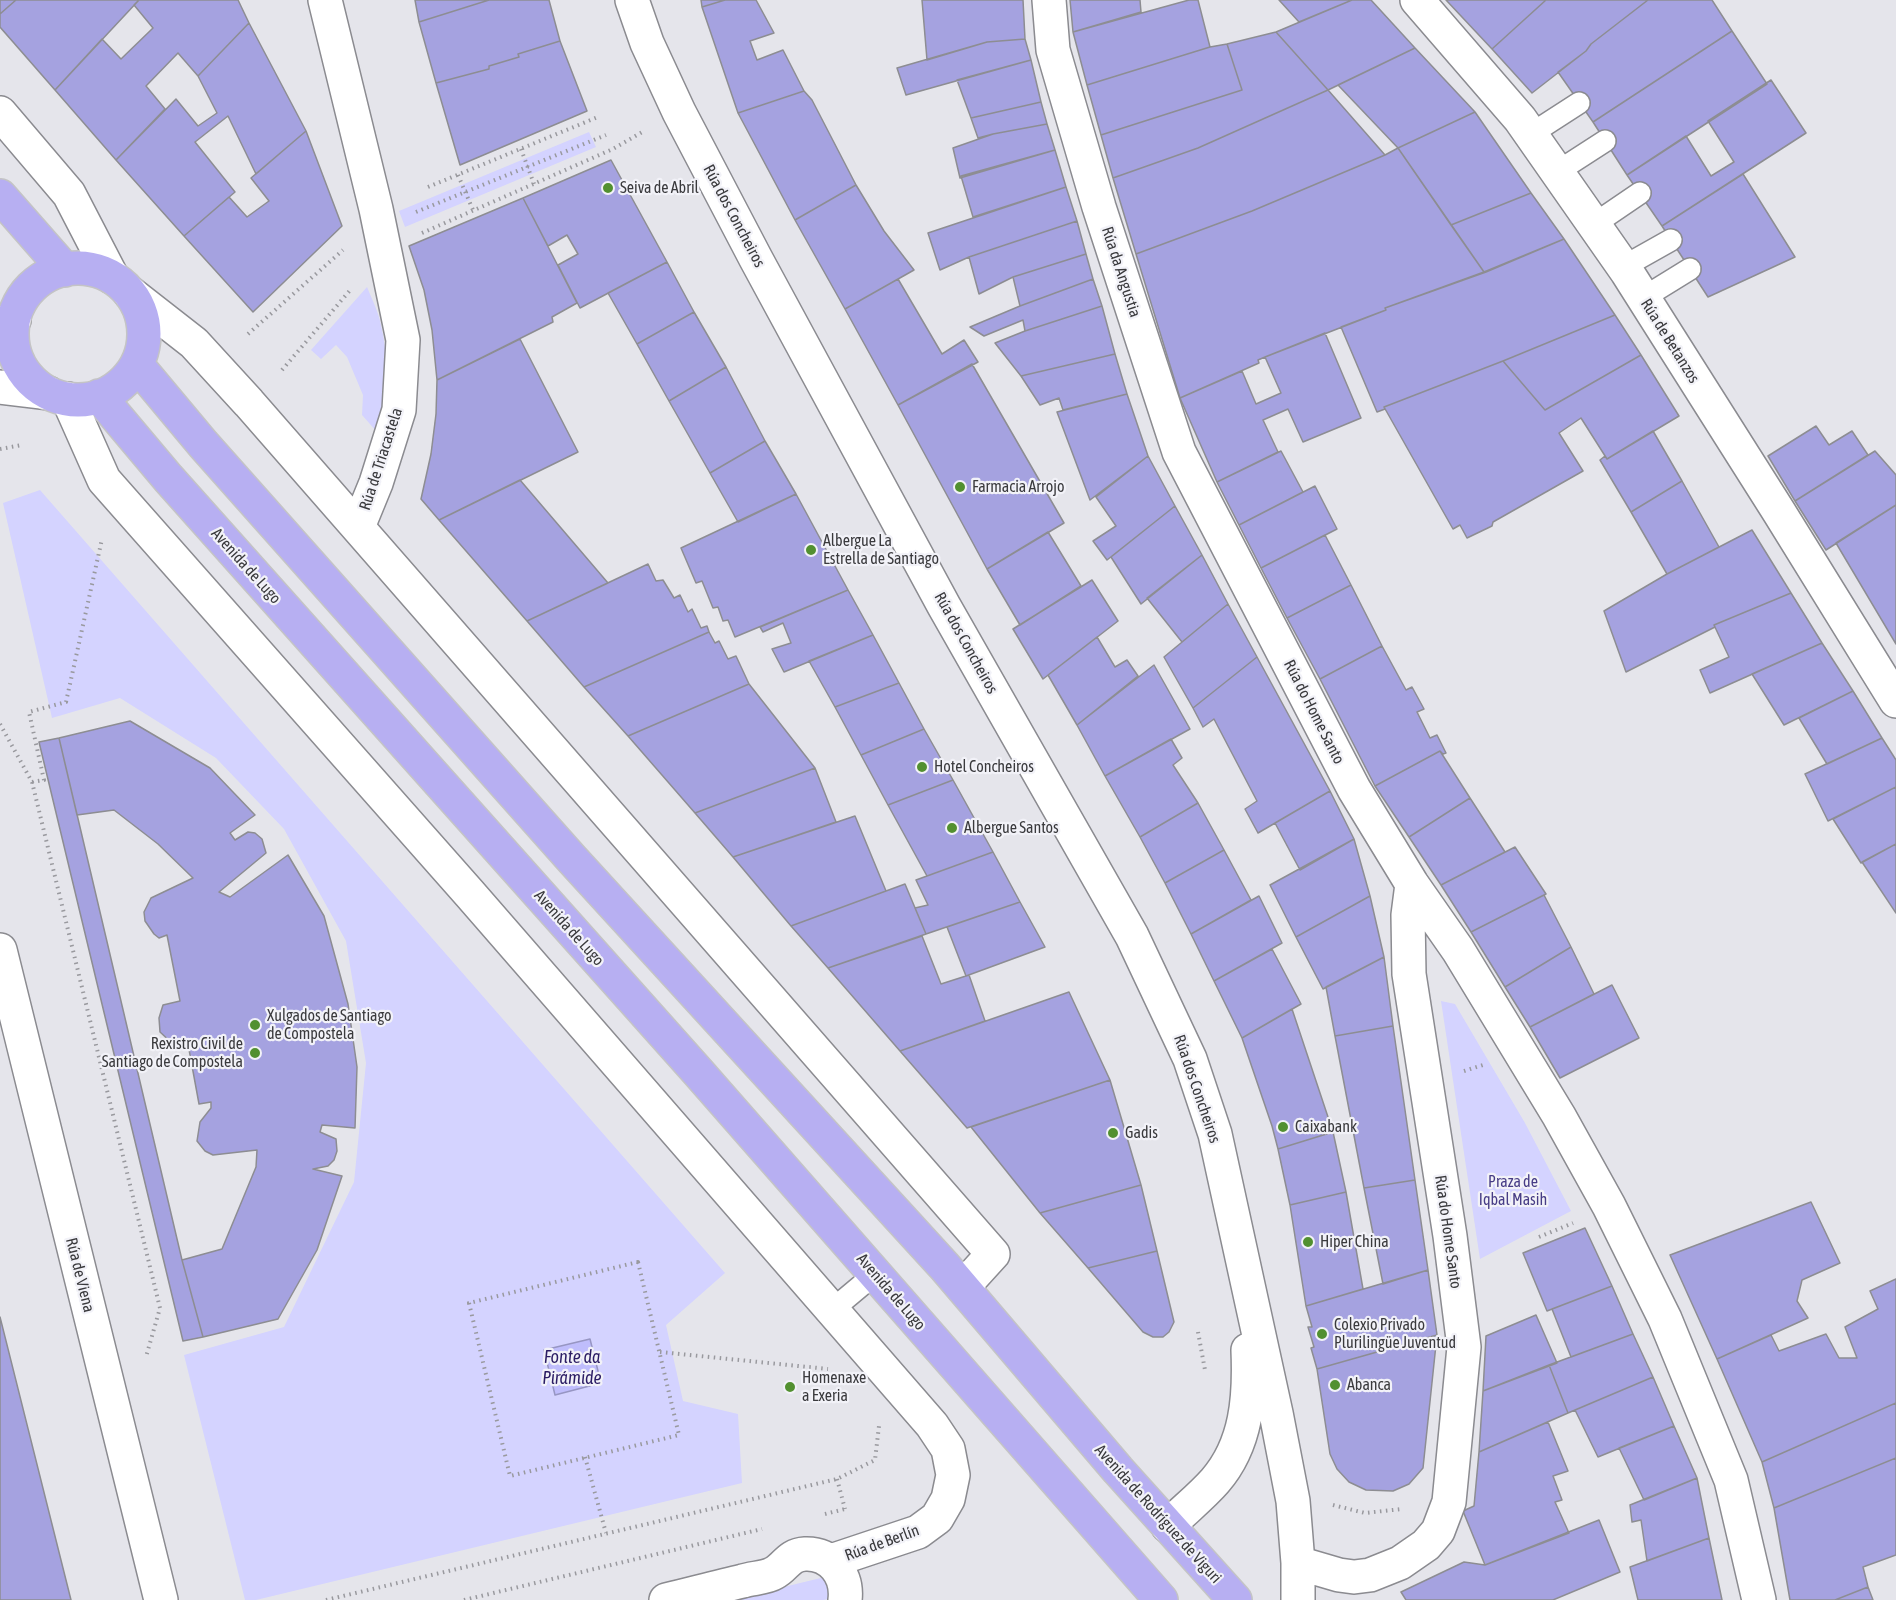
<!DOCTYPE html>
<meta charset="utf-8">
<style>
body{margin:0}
canvas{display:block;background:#e5e5eb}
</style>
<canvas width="1896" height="1600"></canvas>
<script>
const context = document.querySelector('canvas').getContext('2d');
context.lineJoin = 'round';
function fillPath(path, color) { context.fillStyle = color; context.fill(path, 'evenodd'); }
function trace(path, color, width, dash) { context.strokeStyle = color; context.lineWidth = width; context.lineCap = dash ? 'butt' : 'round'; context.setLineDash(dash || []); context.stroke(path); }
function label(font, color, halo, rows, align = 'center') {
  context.font = font + ' "Asap Condensed",sans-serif'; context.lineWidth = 4.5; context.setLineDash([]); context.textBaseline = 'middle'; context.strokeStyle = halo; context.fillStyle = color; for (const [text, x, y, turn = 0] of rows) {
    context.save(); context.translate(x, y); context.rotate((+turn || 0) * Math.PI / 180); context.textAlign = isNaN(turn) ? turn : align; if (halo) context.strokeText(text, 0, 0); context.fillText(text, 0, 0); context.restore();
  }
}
const green = new Path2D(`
 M589 132 596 147 405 227 399 211Z
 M367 287C371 297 376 307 379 317 388 350 392 402 377 432L362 415 363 395 347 357 336 345 321 359 311 350Z
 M40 490 725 1273 666 1325 683 1401 738 1414 742 1483 256 1600H245L184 1355 284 1327 354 1182 366 1063 346 941 284 829 216 758 120 698 52 718 3 503Z
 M1441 1001 1455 1004 1525 1123 1571 1211 1480 1259Z
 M829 1576 834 1597 824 1600H730Z`);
const water = new Path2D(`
 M590 1339 601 1383 555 1395 544 1350Z`);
const building = new Path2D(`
 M0 0H16L0 14Z
 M16 0H139L55 90 0 27V14Z
 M139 0H238L249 23 198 76 178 53 146 86 165 109 116 160 55 90 102 39 121 59 153 28 134 5Z
 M415 0H489L419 22Z
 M489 0H549L560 41 518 54 519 57 489 66V69L436 83 419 22Z
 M701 0H725L702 7Z
 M725 0H756L774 33 750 41 757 60 783 50 804 91 738 113 702 7Z
 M922 0H1023L1025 39 987 42 927 60Z
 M1070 0H1140L1141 12 1073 32Z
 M1189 0H1198L1210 47 1087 85 1073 32Z
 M1279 0H1352L1299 22Z
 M1352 0H1371L1415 48 1328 90 1276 32Z
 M1446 0H1546L1492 49Z
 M1546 0H1648L1591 44 1586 51 1532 93 1492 49Z
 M1648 0H1712L1732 31 1593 122 1558 72 1586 51 1591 44Z
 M249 23 306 131 256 174 228 116 195 142 235 192 184 236 116 160 176 99 198 126 217 113 198 76Z
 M1732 31 1767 84 1627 175 1593 122Z
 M1276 32 1328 90 1198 148 1113 178 1101 135 1242 90 1227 44Z
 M1025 39 1031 60 906 95 897 68 987 42Z
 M560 41 587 111 460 165 436 83 489 69V66L519 57 518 54Z
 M1227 44 1242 90 1101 135 1087 85 1210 47Z
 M1415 48 1475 112 1398 148 1338 85Z
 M1031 60 1041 102 971 118 957 80Z
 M1771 80 1806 133 1662 226 1627 175 1686 136 1711 176 1734 162 1708 121Z
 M1328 90 1385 155 1252 211 1136 254 1113 178 1198 148Z
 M804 91 812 100 856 185 795 220 738 113Z
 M1041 102 1047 124 993 134 978 138 971 118Z
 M1475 112 1531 193 1451 225 1398 148Z
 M1047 124 1055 150 960 178 953 148 993 134Z
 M306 131 342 226 253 312 184 236 229 197 247 217 269 201 251 178Z
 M1398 148 1484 272 1385 308 1386 310 1265 357 1258 360 1259 363 1180 398 1136 254 1252 211 1385 155Z
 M1055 150 1066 187 973 217 961 176Z
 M611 160 667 262 580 308 558 265 578 254 567 235 548 246 523 198Z
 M1743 174 1795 257 1708 297 1662 226Z
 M856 185 884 231 914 270 845 309 795 220Z
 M1066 187 1077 221 969 257 940 270 928 233Z
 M1531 193 1564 239 1484 272 1451 225Z
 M523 198 577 303 552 317 553 322 437 380 432 330 424 290 409 246Z
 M1077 221 1086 254 1013 277 979 294 969 257Z
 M1564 239 1615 315 1503 361 1384 407 1385 409 1377 412 1341 327 1386 310 1385 308 1486 272Z
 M1086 254 1093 279 1020 306 1013 277Z
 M667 262 694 312 637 344 608 293Z
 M898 279 942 354 964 340 978 362 898 405 845 309Z
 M1093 279 1102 306 1025 331 1023 320 984 336 970 327 1020 306Z
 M1102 306 1115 354 1021 376 995 343 1025 331Z
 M694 312 726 367 669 401 637 344Z
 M1615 315 1641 355 1545 410 1503 361Z
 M1325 333 1361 418 1303 442 1288 409 1263 420 1278 452 1217 482 1180 398 1242 371 1256 404 1281 393 1265 357Z
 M520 339 578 452 439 520 421 499 431 454 436 414 437 380Z
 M1115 354 1127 394 1063 410 1059 398 1040 405 1021 376Z
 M1641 355 1679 416 1607 459 1581 418 1559 433 1583 471 1493 522 1492 526 1467 538 1460 525 1453 529 1384 407 1503 361 1545 410Z
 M972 364 1064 523 987 569 898 405Z
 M726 367 765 441 710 473 669 401Z
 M1127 394 1148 456 1090 500 1057 412Z
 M1816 426 1829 445 1852 431 1868 455 1795 501 1768 456Z
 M1653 431 1682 481 1631 512 1600 460 1605 456 1607 459Z
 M765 441 796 494 738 522 710 473Z
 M1281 451 1303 492 1239 525 1217 482Z
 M1875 451 1896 475V505L1826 550 1795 501Z
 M1148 456 1175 506 1107 560 1093 541 1116 526 1096 497Z
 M520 480 608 583 527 621 439 520Z
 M1682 481 1719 547 1667 574 1631 512Z
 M1315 486 1337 529 1261 568 1239 525Z
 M796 494 848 590 735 637 728 620 723 621 718 607 713 608 702 581 696 583 681 548Z
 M1896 505V644L1836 543Z
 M1175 506 1202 555 1141 604 1111 557Z
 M1752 530 1791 593 1714 625 1715 627 1626 672 1604 611 1667 574Z
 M1048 532 1081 586 1020 625 987 569Z
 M1325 535 1351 585 1287 618 1261 568Z
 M1202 555 1228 604 1182 642 1147 598Z
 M648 564 656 581 663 580 674 598 680 595 688 612 692 609 701 628 707 626 709 632 584 687 527 621Z
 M1092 580 1118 621 1043 679 1013 629Z
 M1351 585 1382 646 1320 679 1287 618Z
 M848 590 873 635 784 672 772 649 791 643 783 623 763 632 760 627Z
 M1791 593 1822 643 1710 693 1700 670 1729 657 1714 625Z
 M1228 604 1257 657 1193 708 1164 657Z
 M709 632 715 643 719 641 728 659 736 656 749 684 628 736 584 687Z
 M873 635 899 683 835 707 809 661Z
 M1097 637 1115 667 1127 660 1138 676 1077 725 1048 675Z
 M1822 643 1853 691 1784 725 1752 674Z
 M1382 646 1406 690 1412 687 1424 709 1417 712 1430 738 1437 735 1446 753 1443 754 1440 751 1375 786 1320 679Z
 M1257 657 1330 791 1258 833 1245 809 1257 801 1214 719 1203 727 1193 708Z
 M1154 665 1190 729 1105 776 1077 725Z
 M899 683 924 729 861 755 835 707Z
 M749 684 815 768 695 813 628 736Z
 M1853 691 1882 738 1827 764 1799 718Z
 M130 721 210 768 255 815 230 833 235 840 248 832 255 833 262 839 266 853 219 892 230 897 288 855 324 916 348 1004 357 1067 355 1128 322 1125 320 1132 336 1139 337 1151 334 1160 328 1166 313 1169 342 1176 317 1250 278 1319 203 1337 182 1260 222 1249 256 1167 257 1150 213 1155 205 1151 197 1141 200 1122 211 1108V1102L199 1104 188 1044 174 1045 160 1032 159 1018 163 1005 180 1001 167 935 159 938 154 934 145 921 144 912 151 898 193 878 158 844 114 810 77 815 59 738Z
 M924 729 953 780 888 805 861 755Z
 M59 738 182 1260 203 1337 183 1341 39 742Z
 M1882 738 1896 760V787L1828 821 1805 774Z
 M1171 739 1182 758 1173 765 1198 803 1140 837 1105 776Z
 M1440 751 1470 798 1409 837 1375 786Z
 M815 768 836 822 733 857 695 813Z
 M953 780 993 852 927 876 888 805Z
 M1896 787V844L1861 863 1833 819Z
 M1330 791 1354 839 1300 870 1275 823Z
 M1470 798 1505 852 1441 885 1409 837Z
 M1198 803 1224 850 1165 883 1140 837Z
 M855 816 886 891 791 926 733 857Z
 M1354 839 1370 896 1296 937 1270 885Z
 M1896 844V913L1862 862Z
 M1515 847 1546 894 1471 932 1441 885Z
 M1224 850 1251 900 1191 934 1165 883Z
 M993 852 1020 902 926 934 915 908 928 905 916 880Z
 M905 884 926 934 828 968 791 926Z
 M1544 895 1571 947 1505 987 1471 932Z
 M1259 896 1282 943 1214 981 1191 934Z
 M1370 896 1384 957 1323 989 1296 937Z
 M1020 902 1045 947 966 976 947 927Z
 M922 936 941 984 969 975 985 1021 900 1051 828 968Z
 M1571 947 1594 994 1530 1027 1505 987Z
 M1272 949 1301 1004 1242 1038 1214 981Z
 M1384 957 1393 1026 1335 1036 1326 987Z
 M1612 985 1639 1038 1560 1078 1530 1027Z
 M1069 992 1110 1080 967 1128 900 1051Z
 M1292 1009 1333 1132 1278 1149 1272 1126 1242 1038Z
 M1393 1026 1415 1180 1364 1188 1335 1036Z
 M1110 1080 1141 1185 1040 1213 971 1127Z
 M1333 1132 1346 1192 1290 1205 1278 1149Z
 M1415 1180 1428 1270 1383 1284 1364 1188Z
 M1141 1185 1157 1251 1088 1268 1040 1213Z
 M1346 1192 1363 1289 1306 1306 1290 1205Z
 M1811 1202 1840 1263 1802 1280 1797 1301 1808 1318 1717 1359 1670 1255Z
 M1585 1228 1612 1286 1547 1311 1523 1253Z
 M1157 1251 1174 1322 1169 1332 1163 1337H1153L1143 1332 1088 1268Z
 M1428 1270 1437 1335 1317 1369 1311 1348 1314 1347 1308 1327H1312L1306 1306Z
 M1896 1279V1403L1762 1462 1717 1359 1771 1335 1779 1351 1826 1334 1839 1358H1857L1845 1327 1878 1309 1870 1291Z
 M1612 1286 1633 1334 1571 1357 1552 1309Z
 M1536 1315 1557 1363 1483 1391 1486 1336Z
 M0 1317 71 1600H0Z
 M1633 1334 1653 1377 1568 1413 1549 1365Z
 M1437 1335 1423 1468 1409 1484 1393 1491 1366 1490 1349 1482 1337 1469 1330 1454 1317 1369Z
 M1549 1365 1568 1413 1479 1452 1483 1391Z
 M1653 1377 1674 1426 1598 1457 1575 1410Z
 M1896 1403V1458L1774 1508 1762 1462Z
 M1548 1422 1568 1471 1553 1476 1562 1500 1555 1502 1569 1533 1485 1565 1463 1511 1474 1506 1479 1452Z
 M1674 1426 1697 1478 1644 1500 1619 1448Z
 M1896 1458V1555L1863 1567 1868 1587 1835 1600H1790L1774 1508Z
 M1697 1478 1709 1538 1647 1561 1641 1520 1632 1522 1630 1505Z
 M1599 1520 1620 1572 1553 1600H1406L1401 1592 1464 1562 1485 1565Z
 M1709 1538 1722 1600H1638L1630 1567Z
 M1868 1587 1873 1600H1835Z`);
const path = new Path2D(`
 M521 149 534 184
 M458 175 473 210
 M428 187 598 117
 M422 233 613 149 644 131
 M248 334 343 250
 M282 370 352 288
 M0 449 22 445
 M0 724 32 782 160 1308 146 1357
 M32 782 44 780 29 712 66 702 102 539
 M1464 1071 1483 1065
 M1539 1237 1573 1223
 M638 1262 679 1435 510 1476 469 1303Z
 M1198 1332 1205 1370
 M660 1352 828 1369
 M585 1457 606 1533
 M837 1479 845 1509
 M1333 1505 1365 1513 1402 1509
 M825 1514 845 1509
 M326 1600 837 1479 875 1460 879 1426
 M464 1600 762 1529`);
const lane = new Path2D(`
 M1531 134 1579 103
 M1557 172 1605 141
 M1593 225 1640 193
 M1623 267 1671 240
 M1643 298 1690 269
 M832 1310 875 1274`);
const street = new Path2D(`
 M325 0 376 209 403 340 399 410 376 483 358 527
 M632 0 647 43 679 112 756 259 944 606 1132 936 1190 1059 1215 1134 1276 1413 1293 1501 1298 1563V1600
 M1049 0 1053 50 1099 207 1179 452 1354 789 1412 884 1458 950 1559 1116 1609 1206 1665 1319 1731 1480 1759 1600
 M1417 0 1520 119 1627 272 1779 512 1896 701
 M0 113 69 194 112 277
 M130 293 194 343 249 403 993 1254 963 1287
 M0 324 14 320
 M0 387 48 393
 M68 399 104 480 470 894 932 1425 948 1449 953 1475 948 1499 937 1518 918 1532 831 1561
 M0 950 161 1600
 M1168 1526C1183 1511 1201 1497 1215 1481 1247 1444 1250 1397 1248 1350
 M1298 1563 1339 1575 1354 1577 1370 1575 1400 1563 1426 1545 1438 1531 1449 1502 1464 1347 1450 1236 1409 974 1408 915 1412 884
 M666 1600C691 1594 717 1587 743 1581 752 1578 766 1578 774 1573 786 1567 788 1555 805 1554 831 1553 848 1575 845 1600`);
const primary = new Path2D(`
 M0 196 65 270
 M12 334a66 66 0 1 1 132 0a66 66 0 1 1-132 0Z
 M137 365 203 444 571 858 945 1267 1118 1470 1235 1600
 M99 396 168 478 698 1072 1161 1600`);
const pathBridge = new Path2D(`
 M416 212 606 135`);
const markers = [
 [608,188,6,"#529030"],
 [960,487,6,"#529030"],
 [811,550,6,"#529030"],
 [922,767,6,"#529030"],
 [952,828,6,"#529030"],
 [255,1025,6,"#529030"],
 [255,1053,6,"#529030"],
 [1283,1127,6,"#529030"],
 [1113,1133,6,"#529030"],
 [1308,1242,6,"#529030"],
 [1322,1334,6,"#529030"],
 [1335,1385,6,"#529030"],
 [790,1387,6,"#529030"]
];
const poiNames = [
 ["Seiva de Abril",620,188],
 ["Farmacia Arrojo",972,487],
 ["Albergue La",823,541],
 ["Estrella de Santiago",823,559],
 ["Hotel Concheiros",934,767],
 ["Albergue Santos",964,828],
 ["Xulgados de Santiago",267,1016],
 ["de Compostela",267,1034],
 ["Rexistro Civil de",243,1044,"right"],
 ["Santiago de Compostela",243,1062,"right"],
 ["Caixabank",1295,1127],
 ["Gadis",1125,1133],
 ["Hiper China",1320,1242],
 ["Colexio Privado",1334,1325],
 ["Plurilingüe Juventud",1334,1343],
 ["Homenaxe",802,1378],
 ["a Exeria",802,1396],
 ["Abanca",1347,1385]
];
const streetNames = [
 ["Rúa dos Concheiros",734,216,62],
 ["Rúa da Angustia",1121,272,72],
 ["Rúa de Betanzos",1670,341,58],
 ["Rúa de Triacastela",381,459,-72],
 ["Avenida de Lugo",246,566,48],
 ["Rúa dos Concheiros",966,643,61],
 ["Rúa do Home Santo",1314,712,63],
 ["Avenida de Lugo",569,928,48],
 ["Rúa dos Concheiros",1197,1089,71],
 ["Rúa do Home Santo",1448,1232,82],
 ["Rúa de Viena",80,1275,76],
 ["Avenida de Lugo",891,1292,49],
 ["Avenida de Rodríguez de Viguri",1158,1514,48],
 ["Rúa de Berlín",882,1543,-20]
];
const parkNames = [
 ["Praza de",1513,1182],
 ["Iqbal Masih",1513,1200]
];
const waterNames = [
 ["Fonte da",572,1357],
 ["Pirámide",572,1378]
];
fillPath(green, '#d4d3ff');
fillPath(water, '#bfbdfc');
trace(water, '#9796c3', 1.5);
fillPath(building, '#a5a2e0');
trace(building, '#8d8d92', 1.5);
trace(lane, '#8b8b90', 24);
trace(street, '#8b8b90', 36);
trace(primary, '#c4c4c5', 36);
trace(path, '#99999e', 4, [1.5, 4.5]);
trace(lane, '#fff', 21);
trace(street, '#fff', 33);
trace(primary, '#b7aff2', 33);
trace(pathBridge, '#99999e', 4, [1.5, 4.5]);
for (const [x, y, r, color] of markers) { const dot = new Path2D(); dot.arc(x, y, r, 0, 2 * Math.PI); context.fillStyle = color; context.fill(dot); trace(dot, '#f2f2f8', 2); }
label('16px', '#3a3a3d', '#f2f2f8', poiNames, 'left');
label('16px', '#3a3a3d', '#f2f2f8', streetNames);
label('16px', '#473d86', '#f2f2f8', parkNames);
label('italic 18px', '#2b1d64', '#f2f2f8', waterNames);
</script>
